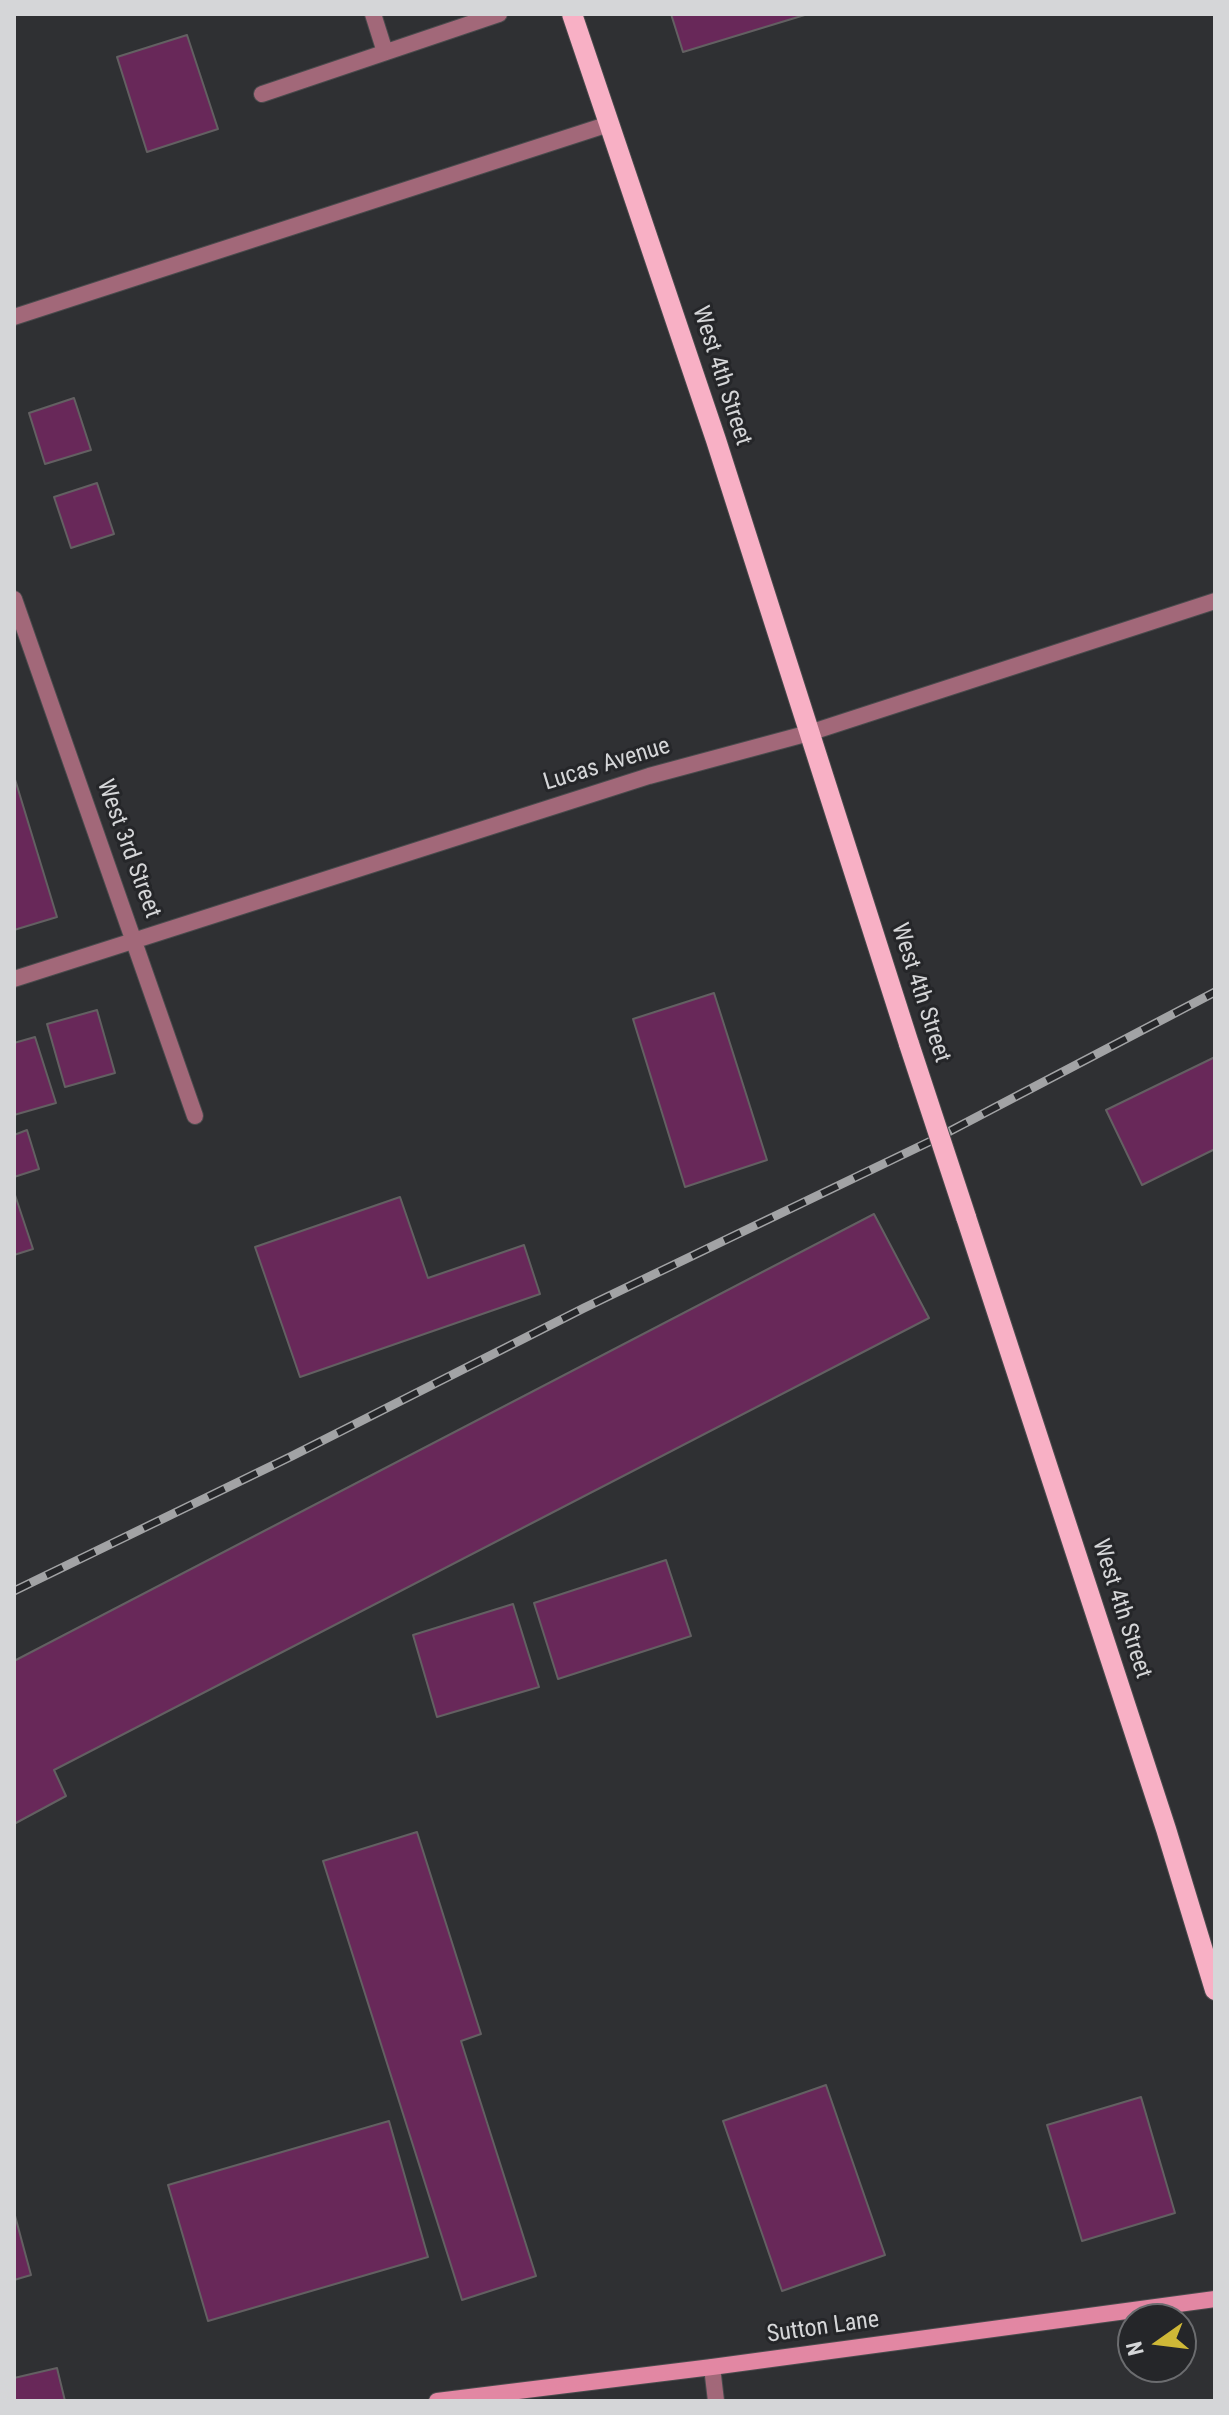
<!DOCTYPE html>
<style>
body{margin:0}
#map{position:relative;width:1229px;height:2415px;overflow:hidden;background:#2f3033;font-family:"Roboto Condensed",sans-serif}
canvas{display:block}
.frame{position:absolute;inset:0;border:16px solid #d5d6d8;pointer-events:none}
.north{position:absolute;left:1117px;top:2303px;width:80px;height:80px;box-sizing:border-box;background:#252629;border:2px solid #6b6c6f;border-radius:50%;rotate:256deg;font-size:22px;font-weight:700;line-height:32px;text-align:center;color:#d5d6d8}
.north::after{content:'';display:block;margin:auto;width:28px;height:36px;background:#cfb837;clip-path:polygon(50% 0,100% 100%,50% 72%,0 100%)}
</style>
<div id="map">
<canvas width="1229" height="2415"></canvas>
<div class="frame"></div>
<div class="north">N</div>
</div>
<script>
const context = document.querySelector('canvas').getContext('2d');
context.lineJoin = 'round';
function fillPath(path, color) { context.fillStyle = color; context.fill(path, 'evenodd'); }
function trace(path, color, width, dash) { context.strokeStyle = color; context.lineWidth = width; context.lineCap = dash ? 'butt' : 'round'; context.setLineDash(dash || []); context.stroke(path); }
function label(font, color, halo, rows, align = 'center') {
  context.font = font + ' "Roboto Condensed",sans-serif'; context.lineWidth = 6; context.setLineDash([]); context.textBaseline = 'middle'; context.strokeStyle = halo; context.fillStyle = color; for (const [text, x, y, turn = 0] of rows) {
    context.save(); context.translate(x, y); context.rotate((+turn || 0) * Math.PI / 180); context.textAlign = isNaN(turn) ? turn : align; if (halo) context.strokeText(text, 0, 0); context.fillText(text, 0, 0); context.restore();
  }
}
const building = new Path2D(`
 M671 14H808L683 52Z
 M187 35 218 129 147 152 117 57Z
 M74 398 91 450 45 464 29 413Z
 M97 483 114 534 71 548 54 497Z
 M14 776 57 917 14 930Z
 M714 993 767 1160 685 1187 633 1019Z
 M97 1010 115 1073 65 1087 47 1024Z
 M35 1037 56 1103 14 1115V1043Z
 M1215 1057V1149L1142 1185 1106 1110Z
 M27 1130 39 1169 14 1177V1135Z
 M15 1195 33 1249 14 1255V1196Z
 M400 1197 428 1278 524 1245 540 1294 300 1377 255 1247Z
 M874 1214 929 1318 54 1770 66 1796 14 1824V1661Z
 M666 1560 691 1636 558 1679 534 1603Z
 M513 1604 539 1687 437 1717 413 1635Z
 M417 1832 481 2034 461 2041 536 2276 462 2300 323 1861Z
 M826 2085 885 2255 782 2291 723 2121Z
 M1141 2097 1175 2213 1082 2241 1047 2125Z
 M389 2121 428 2257 208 2321 168 2185Z
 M14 2212 31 2275 14 2280Z
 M57 2368 65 2401H14V2378Z`);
const lane = new Path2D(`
 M373 14 385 52
 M262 94 499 14
 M14 317 609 124`);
const street = new Path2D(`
 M14 599 195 1116
 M14 979 649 776 809 733 1215 601
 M712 2367 716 2401`);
const secondary = new Path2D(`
 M437 2401 712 2367 1215 2299`);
const primary = new Path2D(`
 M572 14 716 440 909 1044
 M966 1217 1166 1829 1215 1990`);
const rail = new Path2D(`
 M14 1591 292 1456 584 1308 933 1140 1215 992`);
const primaryBridge = new Path2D(`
 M909 1044 966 1217`);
const streetNames = [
 ["West 4th Street",721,376,72],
 ["Lucas Avenue",607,765,-17],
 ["West 3rd Street",128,849,70],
 ["West 4th Street",920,993,72],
 ["West 4th Street",1121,1609,72],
 ["Sutton Lane",823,2328,-8]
];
fillPath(building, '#682859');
trace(building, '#636062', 2);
trace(lane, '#4a4b4d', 18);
trace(street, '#4a4b4d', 18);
trace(secondary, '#4a4b4d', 18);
trace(primary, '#4a4b4d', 22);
trace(lane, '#a26879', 16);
trace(street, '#a26879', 16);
trace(secondary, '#e287a3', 16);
trace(primary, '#f8b0c5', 20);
trace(rail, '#a2a3a5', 9);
trace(rail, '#252629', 6, [18]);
trace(primaryBridge, '#4a4b4d', 22, []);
trace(primaryBridge, '#f8b0c5', 20);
label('24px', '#d5d6d8', '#252629', streetNames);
</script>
